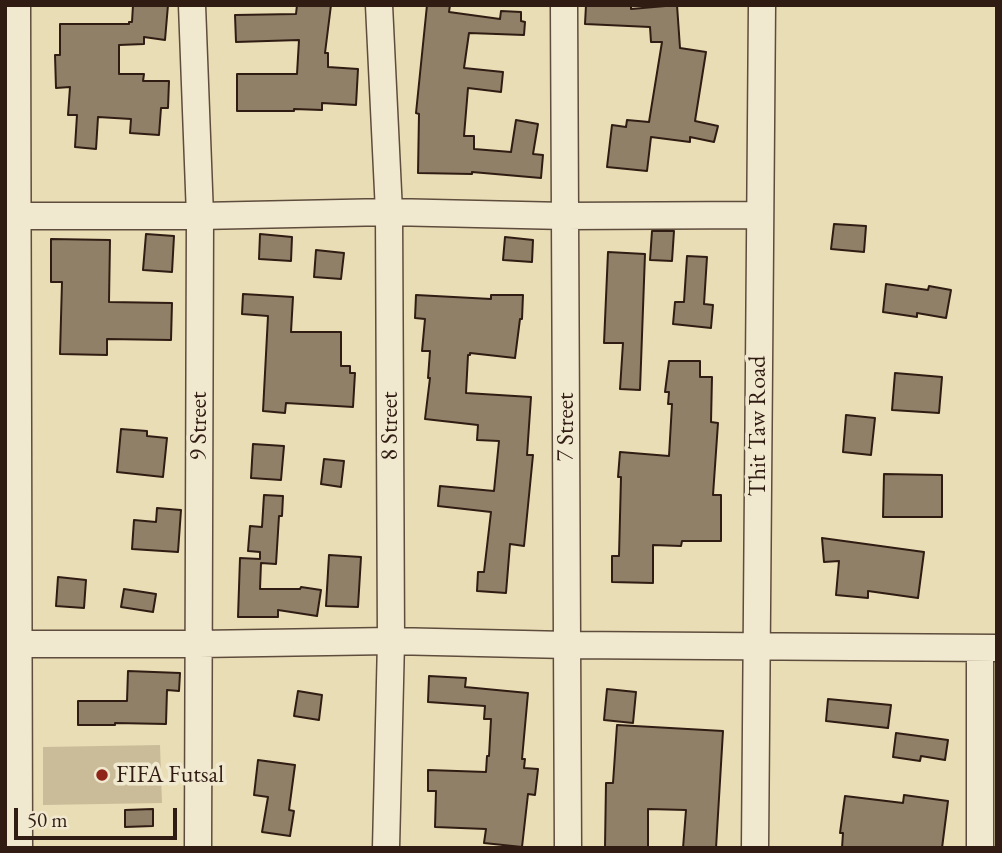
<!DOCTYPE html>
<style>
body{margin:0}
#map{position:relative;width:1002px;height:853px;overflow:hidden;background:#e9ddb5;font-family:"EB Garamond",serif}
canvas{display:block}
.frame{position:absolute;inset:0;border:7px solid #301c13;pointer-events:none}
.scale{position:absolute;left:14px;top:808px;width:163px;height:32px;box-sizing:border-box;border:4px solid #301c13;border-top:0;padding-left:9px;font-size:21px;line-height:24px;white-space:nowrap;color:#301c13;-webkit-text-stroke:5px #f1e9cf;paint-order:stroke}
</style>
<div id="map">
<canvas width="1002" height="853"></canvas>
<div class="frame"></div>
<div class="scale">50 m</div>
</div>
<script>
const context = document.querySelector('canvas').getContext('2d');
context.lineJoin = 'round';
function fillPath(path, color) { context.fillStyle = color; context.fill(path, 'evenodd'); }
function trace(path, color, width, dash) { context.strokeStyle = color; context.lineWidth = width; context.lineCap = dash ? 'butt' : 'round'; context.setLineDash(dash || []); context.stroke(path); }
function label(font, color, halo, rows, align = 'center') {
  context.font = font + ' "EB Garamond",serif'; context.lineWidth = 7; context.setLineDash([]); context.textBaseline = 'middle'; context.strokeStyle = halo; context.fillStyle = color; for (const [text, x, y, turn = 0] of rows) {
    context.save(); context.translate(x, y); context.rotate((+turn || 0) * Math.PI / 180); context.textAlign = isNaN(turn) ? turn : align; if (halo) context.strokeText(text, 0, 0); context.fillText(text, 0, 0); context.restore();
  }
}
const green = new Path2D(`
 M160 745 162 803 43 805V747Z`);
const building = new Path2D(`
 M133 5H168L165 40 144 37V44L119 45V74H144L143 81H169L168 108H161L159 135 130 133 131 119 98 117 96 149 75 147 77 115H68L70 87 56 88 55 55H60V24H129V22H132Z
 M297 5H331L325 53H328V67L358 69 356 105 322 103V110L294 109V111H237V74H297L299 40 236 42 235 15 296 14Z
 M427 5H450L449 12 500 19 501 11 521 12V21L525 22 524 35 469 33 464 68 503 72 501 92 468 88 464 136H474V149L511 152 516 120 538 124 533 154 543 155 541 178 472 172V174L418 173 419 114 416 113Z
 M586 5H631V9L677 5 680 48 706 52 695 121 718 126 714 142 690 137V142L651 137 647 171 607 167 612 125 626 127 627 120 649 122 662 42H651L650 27 585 24Z
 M834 224 866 226 864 252 831 249Z
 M652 231H674L672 261 650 260Z
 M146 234 174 236 172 272 143 270Z
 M260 234 292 237 291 261 259 259Z
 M505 237 533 240 532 262 503 260Z
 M51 239 110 240 109 302 172 303 171 340 107 339V355L60 354 62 282H51Z
 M316 250 344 253 341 279 314 277Z
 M608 252 645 254 640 390 620 389 623 343H604Z
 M687 256 707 257 704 304 713 305 711 328 673 324 675 302H684Z
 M886 284 928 290 929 286 951 290 946 318 917 313V317L883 312Z
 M243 294 293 297 291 332H341V366H350V373H355L353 407 286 403 285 413 263 411 268 316 242 314Z
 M416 295 491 299V295H523L522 319H520L515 358 470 353V355H468L466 393 531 397 527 455H533L524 546 510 544 506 593 477 591 478 572H484L491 512 438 506 440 486 494 491 499 441 477 440 478 425 425 419 430 378H428L430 351H422L425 319 415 318Z
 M669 361H700V377H712L711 422 718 423 713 495H721V541H682L681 546 653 545V583L612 582V556H619L621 477H618L620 452 669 456 672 404H668L669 392H665Z
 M895 373 942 377 939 413 892 410Z
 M846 415 875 418 871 455 843 452Z
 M121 429 147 431V436L167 438 163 477 117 472Z
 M253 444 284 446 281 480 251 478Z
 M324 459 344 461 341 487 321 484Z
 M884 474 942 475V517H883Z
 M264 495 283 496 282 516H279L276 564 261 563 260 589H300L301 587 321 590 317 616 278 610V617H238L240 558 260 559V552L248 551 250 526 262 527Z
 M157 508 181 510 178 552 132 549 134 520 156 522Z
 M822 538 924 552 918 598 868 591V598L836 595 839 561 824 562Z
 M329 555 361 557 358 607 326 606Z
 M58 577 86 580 84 608 56 606Z
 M124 589 156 594 153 612 121 607Z
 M128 671 180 673 179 691 167 690 166 724 115 723V725H78V701H127Z
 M429 676 466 678 465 687 528 693 522 759H525L524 768 538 769 535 795 528 794 522 847 484 843 486 829 435 827 436 791H428V770L486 772 487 756H489L491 719H484L485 706 428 702Z
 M607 689 636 692 633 723 604 720Z
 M298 691 322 695 319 720 294 716Z
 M828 699 891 705 888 728 826 721Z
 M617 725 723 731 716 848H683L686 810 648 809V848L605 847 606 783H613Z
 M896 733 948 740 945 760 921 756 920 761 893 757Z
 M258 760 295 765 289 810 294 811 290 836 262 832 268 797 254 795Z
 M904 795 948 801 942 848H842L843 833H840L845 796 903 803Z
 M153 809V826L125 827V810Z`);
const minor = new Path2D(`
 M17 5 19 848
 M192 5 200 216 198 848
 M379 5 389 212 391 641 386 848
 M564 5 568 848
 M5 216H200L389 212 565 216 759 215
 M5 644H199L391 641 567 645 997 648
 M755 848 762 5
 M980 848V648`);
const markers = [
 [102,775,7,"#8f2418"]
];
const streetNames = [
 ["9 Street",199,426,-90],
 ["8 Street",390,426,-90],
 ["Thit Taw Road",758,426,-90],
 ["7 Street",566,427,-90]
];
const poiNames = [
 ["FIFA Futsal",116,775]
];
fillPath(green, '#cabc99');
fillPath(building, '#908067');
trace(building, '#301c13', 2);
trace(minor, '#5e4c3c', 29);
trace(minor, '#f1e9cf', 26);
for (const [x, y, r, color] of markers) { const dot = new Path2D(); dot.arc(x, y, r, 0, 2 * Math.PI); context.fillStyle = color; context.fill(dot); trace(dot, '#f1e9cf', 2.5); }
label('24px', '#301c13', '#f1e9cf', streetNames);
label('24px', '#301c13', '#f1e9cf', poiNames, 'left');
</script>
